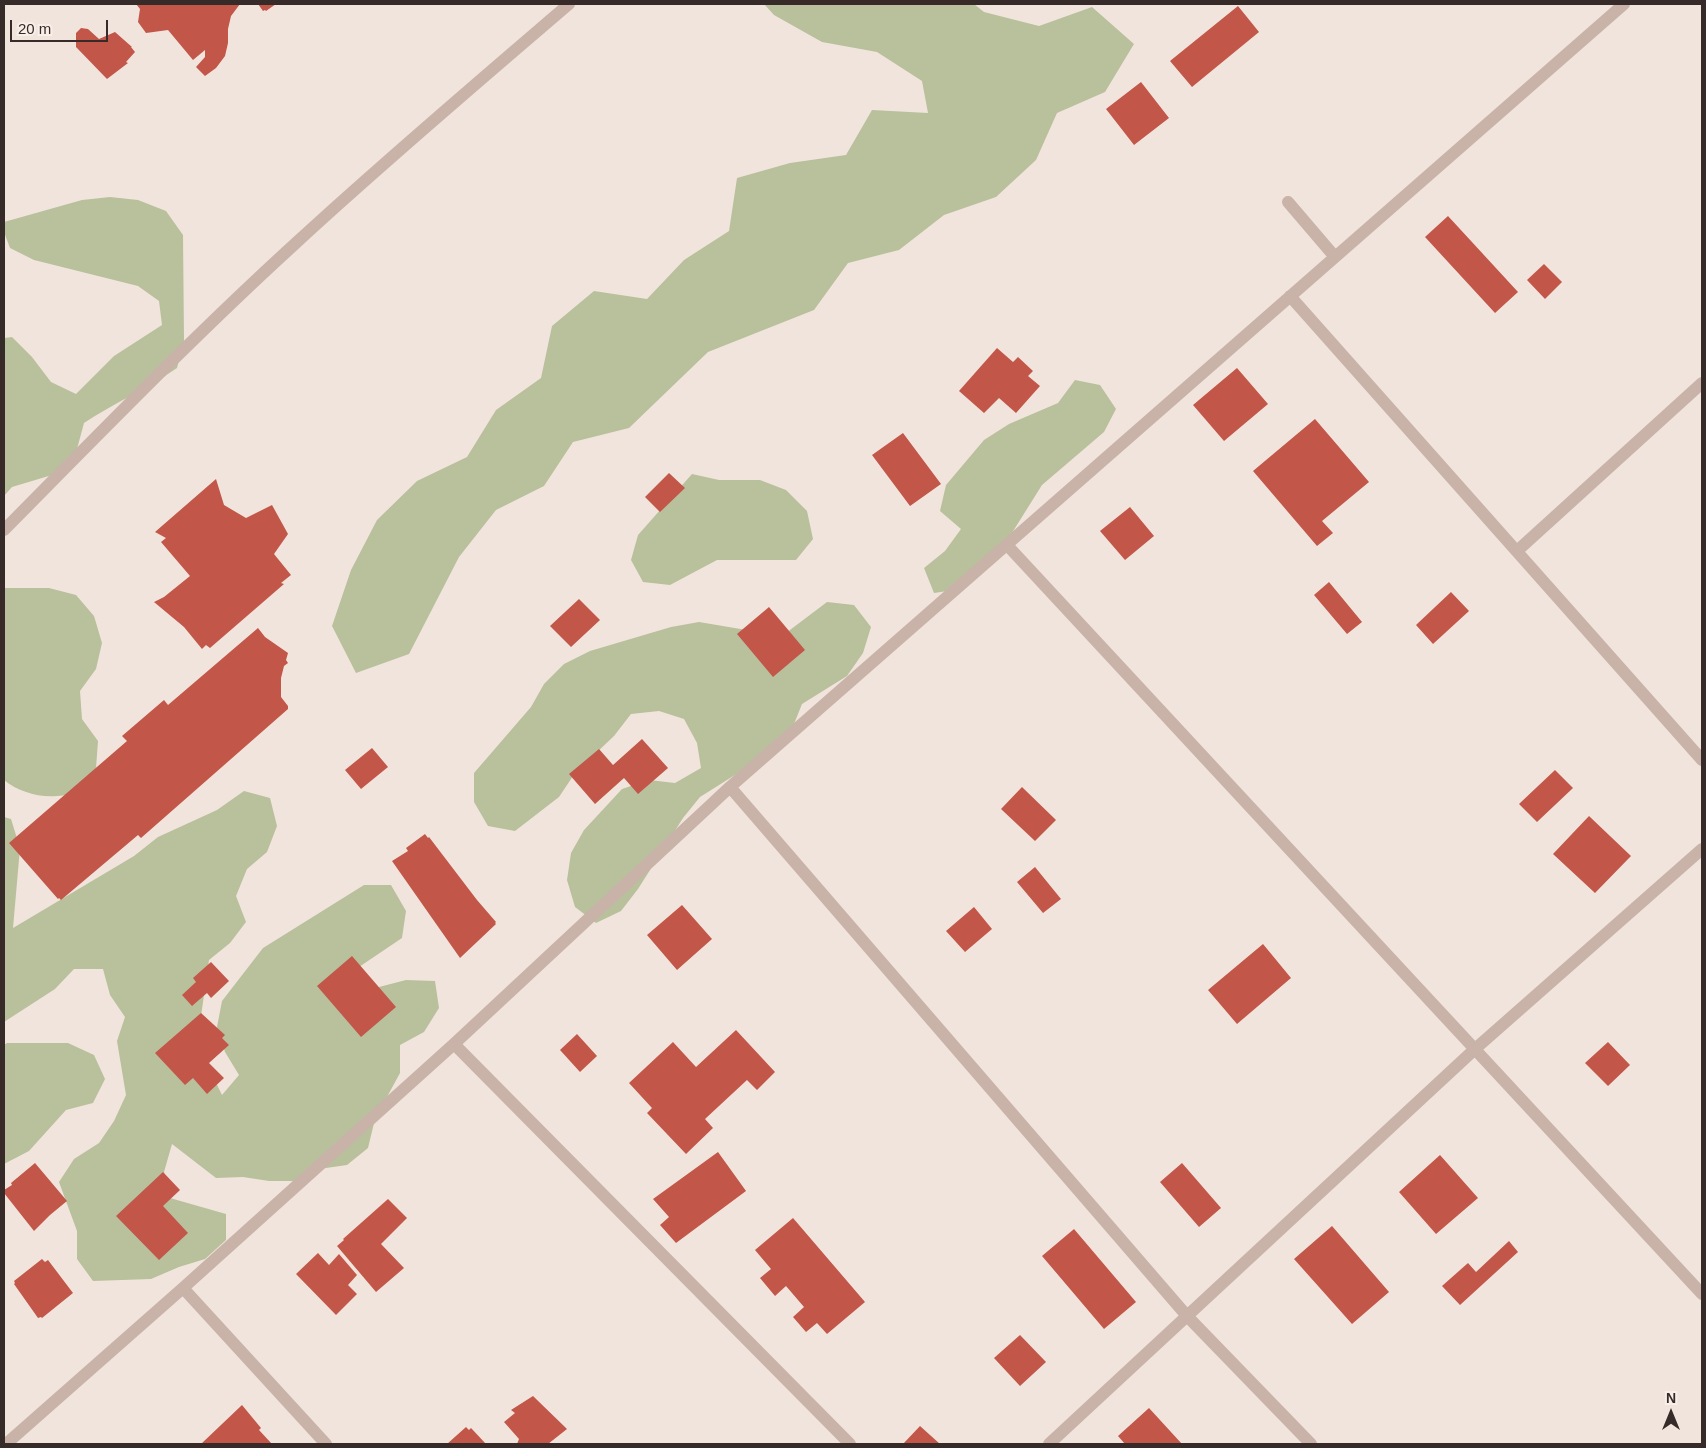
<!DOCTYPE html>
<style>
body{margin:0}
#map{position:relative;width:1706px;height:1448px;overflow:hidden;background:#f1e4dc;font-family:Helvetica,sans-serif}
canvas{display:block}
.frame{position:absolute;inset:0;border:5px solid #362b28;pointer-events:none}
.north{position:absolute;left:1646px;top:1388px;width:50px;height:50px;-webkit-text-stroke:4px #f9efe8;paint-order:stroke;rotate:0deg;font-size:14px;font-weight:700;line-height:20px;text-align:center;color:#362b28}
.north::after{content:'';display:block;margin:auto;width:18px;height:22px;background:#362b28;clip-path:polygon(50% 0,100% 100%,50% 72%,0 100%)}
.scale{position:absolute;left:10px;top:20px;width:98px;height:22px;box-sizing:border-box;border:2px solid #362b28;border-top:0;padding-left:6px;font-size:15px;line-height:18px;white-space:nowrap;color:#362b28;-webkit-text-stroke:4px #f9efe8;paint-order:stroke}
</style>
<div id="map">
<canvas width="1706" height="1448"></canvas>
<div class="frame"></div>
<div class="north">N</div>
<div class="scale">20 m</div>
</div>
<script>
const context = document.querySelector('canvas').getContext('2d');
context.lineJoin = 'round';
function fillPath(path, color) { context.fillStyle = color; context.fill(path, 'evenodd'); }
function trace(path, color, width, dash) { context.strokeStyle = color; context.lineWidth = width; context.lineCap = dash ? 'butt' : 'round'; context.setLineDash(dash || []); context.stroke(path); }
const green = new Path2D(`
 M764 4H974L984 12 1039 26 1092 7 1134 44 1105 92 1057 113 1036 160 996 197 944 215 899 250 848 263 814 310 708 352 629 428 573 442 544 486 496 510 459 557 409 654 356 673 332 626 351 570 377 520 417 481 467 457 496 410 541 378 552 326 594 291 647 299 684 260 729 231 737 178 790 163 846 155 872 110 928 113 922 81 877 52 822 42 774 15Z
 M110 197 138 200 166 211 183 235 184 341 177 368C147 389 114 403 84 423L77 449 62 472 12 487 4 496V338L12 337 32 357 51 382 76 394 114 356 162 325 159 301 138 286 34 260 10 248 4 232V222L82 200Z
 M1075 380 1100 385 1116 409 1104 432 1042 485 1000 552 961 589 934 593 924 568 945 551 961 529 940 511 946 485 984 440 1009 424 1058 403Z
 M692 474 719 480H760L786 490 807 511 813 539 796 560H717L670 585 643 582 631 560 638 535Z
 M4 588H49L76 595 94 616 102 643 96 669 80 691 82 719 98 741 96 768 81 791C73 793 65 796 57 796 39 798 17 791 4 780Z
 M827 602 854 605 871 627 863 653 847 676 802 704 792 729 773 751 700 797 683 818 638 889 621 911 596 923 575 907 567 880 571 853 584 830 622 789 649 780 675 783 701 768 697 743 684 719 659 711 631 714 614 736 575 773 559 797 515 831 488 826 474 802V773L531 707 544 684 564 664 590 651 671 627 699 622 782 636Z
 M244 791 270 798 277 826 267 852 247 869 236 896 246 922 230 943 209 960 197 1044 222 1095 239 1075 225 1052 217 1027 222 1001 263 948 364 885H391L406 911 402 938 359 967 352 994 406 980 435 981 439 1008 424 1032 400 1045V1073L375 1119 368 1148 347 1165 319 1169 295 1181H269L243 1177 216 1178 172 1144 164 1172 170 1198 226 1214V1240L205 1259 179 1267 151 1279 93 1281 77 1259V1231L59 1182 74 1159 99 1143 114 1121 126 1095 117 1041 125 1017 110 995 103 969H74L55 989 4 1022V817L11 819 20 848 13 928 134 856 158 837 217 810Z
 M7 1043H68L94 1055 105 1079 93 1103 66 1110 29 1151 4 1164V1045Z`);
const building = new Path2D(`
 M136 4H240L231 16 228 29V43L225 56 216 68 205 76 196 67 205 57V50L193 60 168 30 146 33 138 22 140 9Z
 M258 4H276L266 11 265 10 263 11Z
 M1238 6 1259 32 1192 87 1170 61Z
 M81 28 88 29 99 39 115 32 132 47H131L135 52 126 62 128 63 107 79 76 47V33Z
 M1141 82 1169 118 1134 145 1106 109Z
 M1448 216 1518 292 1495 313 1425 237Z
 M1544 264 1562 282 1545 299 1527 280Z
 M997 348 1013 362 1018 357 1033 371 1028 376 1040 386 1016 413 999 398 984 413 959 391Z
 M1237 368 1268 404 1224 441 1193 405Z
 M1315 419 1369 482 1322 521 1333 533 1317 546 1253 471Z
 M903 433 941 484 910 506 872 455Z
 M669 473 685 488 660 512 645 497Z
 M216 479 224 505 246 518 272 505 288 534 274 554 291 575 281 583 284 584 210 648 206 645 202 649 184 627 154 602 164 597 190 576 161 542 166 538 155 532Z
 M1130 507 1154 536 1125 560 1100 531Z
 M1329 582 1362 622 1347 634 1314 595Z
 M1451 592 1469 611 1433 644 1416 625Z
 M579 599 600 620 571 647 550 626Z
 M769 607 805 650 773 677 737 634Z
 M258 628 265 637 288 653 286 660 288 663 284 666 281 678V697L288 706V709L141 838 138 835 61 900 59 898 58 899 9 843 127 741 122 736 164 700 168 705Z
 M642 739 668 768 638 794 624 778 595 804 569 774 599 749 613 765Z
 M372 748 388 767 361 789 345 770Z
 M1555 770 1573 788 1537 822 1519 804Z
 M1022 787 1056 820 1035 841 1001 809Z
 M1589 816 1631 856 1595 893 1553 854Z
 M425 834 428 838 429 837 477 900 496 922 495 923 496 924 460 958 392 861 408 851 406 848Z
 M1035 867 1061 899 1043 913 1017 882Z
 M682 905 712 939 677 970 647 935Z
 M974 907 992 929 965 952 946 931Z
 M1263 944 1291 978 1237 1024 1208 990Z
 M352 956 396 1007 361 1037 317 986Z
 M211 962 229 981 211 998 207 993 192 1006 182 995 196 982 193 978Z
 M201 1013 225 1035 222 1038 229 1045 209 1063 224 1078 207 1094 193 1078 185 1085 155 1053Z
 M736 1030 775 1072 757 1090 747 1080 705 1119 713 1128 686 1154 647 1113 652 1108 629 1083 673 1042 696 1067Z
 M577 1034 597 1056 580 1072 560 1050Z
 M1608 1042 1630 1065 1608 1086 1585 1063Z
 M718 1152 746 1191 676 1243 660 1225 669 1217 653 1199Z
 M1440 1155 1478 1198 1436 1234 1399 1192Z
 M35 1163 67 1201 50 1215 34 1231 4 1193V1190L12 1185 11 1183Z
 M1182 1163 1221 1208 1199 1227 1160 1182Z
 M163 1172 180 1190 163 1206 188 1233 159 1260 116 1216Z
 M388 1199 407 1218 381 1244 404 1268 376 1292 337 1246 344 1240 343 1239Z
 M793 1218 865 1302 827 1334 817 1323 806 1332 793 1317 804 1307 786 1286 775 1296 760 1278 771 1269 755 1250Z
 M1332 1226 1389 1292 1352 1324 1294 1259Z
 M1074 1229 1136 1302 1104 1329 1042 1256Z
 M1509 1241 1518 1252 1460 1305 1442 1286 1468 1263 1476 1272Z
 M318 1253 329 1265 339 1254 357 1275 348 1285 357 1294 336 1315 296 1274Z
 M42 1259 45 1262 48 1260 73 1293 42 1318 41 1317 38 1318 14 1284 15 1283 14 1281Z
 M1020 1335 1046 1362 1020 1386 994 1358Z
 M533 1396 567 1429 548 1444H517L519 1439 504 1422 515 1413 511 1410Z
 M242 1405 261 1428 259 1430 272 1444H201Z
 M1149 1408 1182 1444H1125L1118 1436Z
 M920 1426 940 1444H903Z
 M466 1427 469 1430 471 1428 486 1444H447Z`);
const minor = new Path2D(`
 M1288 202 1335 257
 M1290 296 1702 760
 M4 530C100 433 196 334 297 242 386 160 478 82 569 4
 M1007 545 1702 1294
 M1517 551 1702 383
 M730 787 1187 1316 1311 1444
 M454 1044 850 1444
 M183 1288 326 1444
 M6 1444 183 1288 454 1044 730 787 1624 4
 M1049 1444 1475 1049 1702 849`);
fillPath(green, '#b9c09c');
fillPath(building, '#c25649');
trace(minor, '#c9b3a8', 12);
</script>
